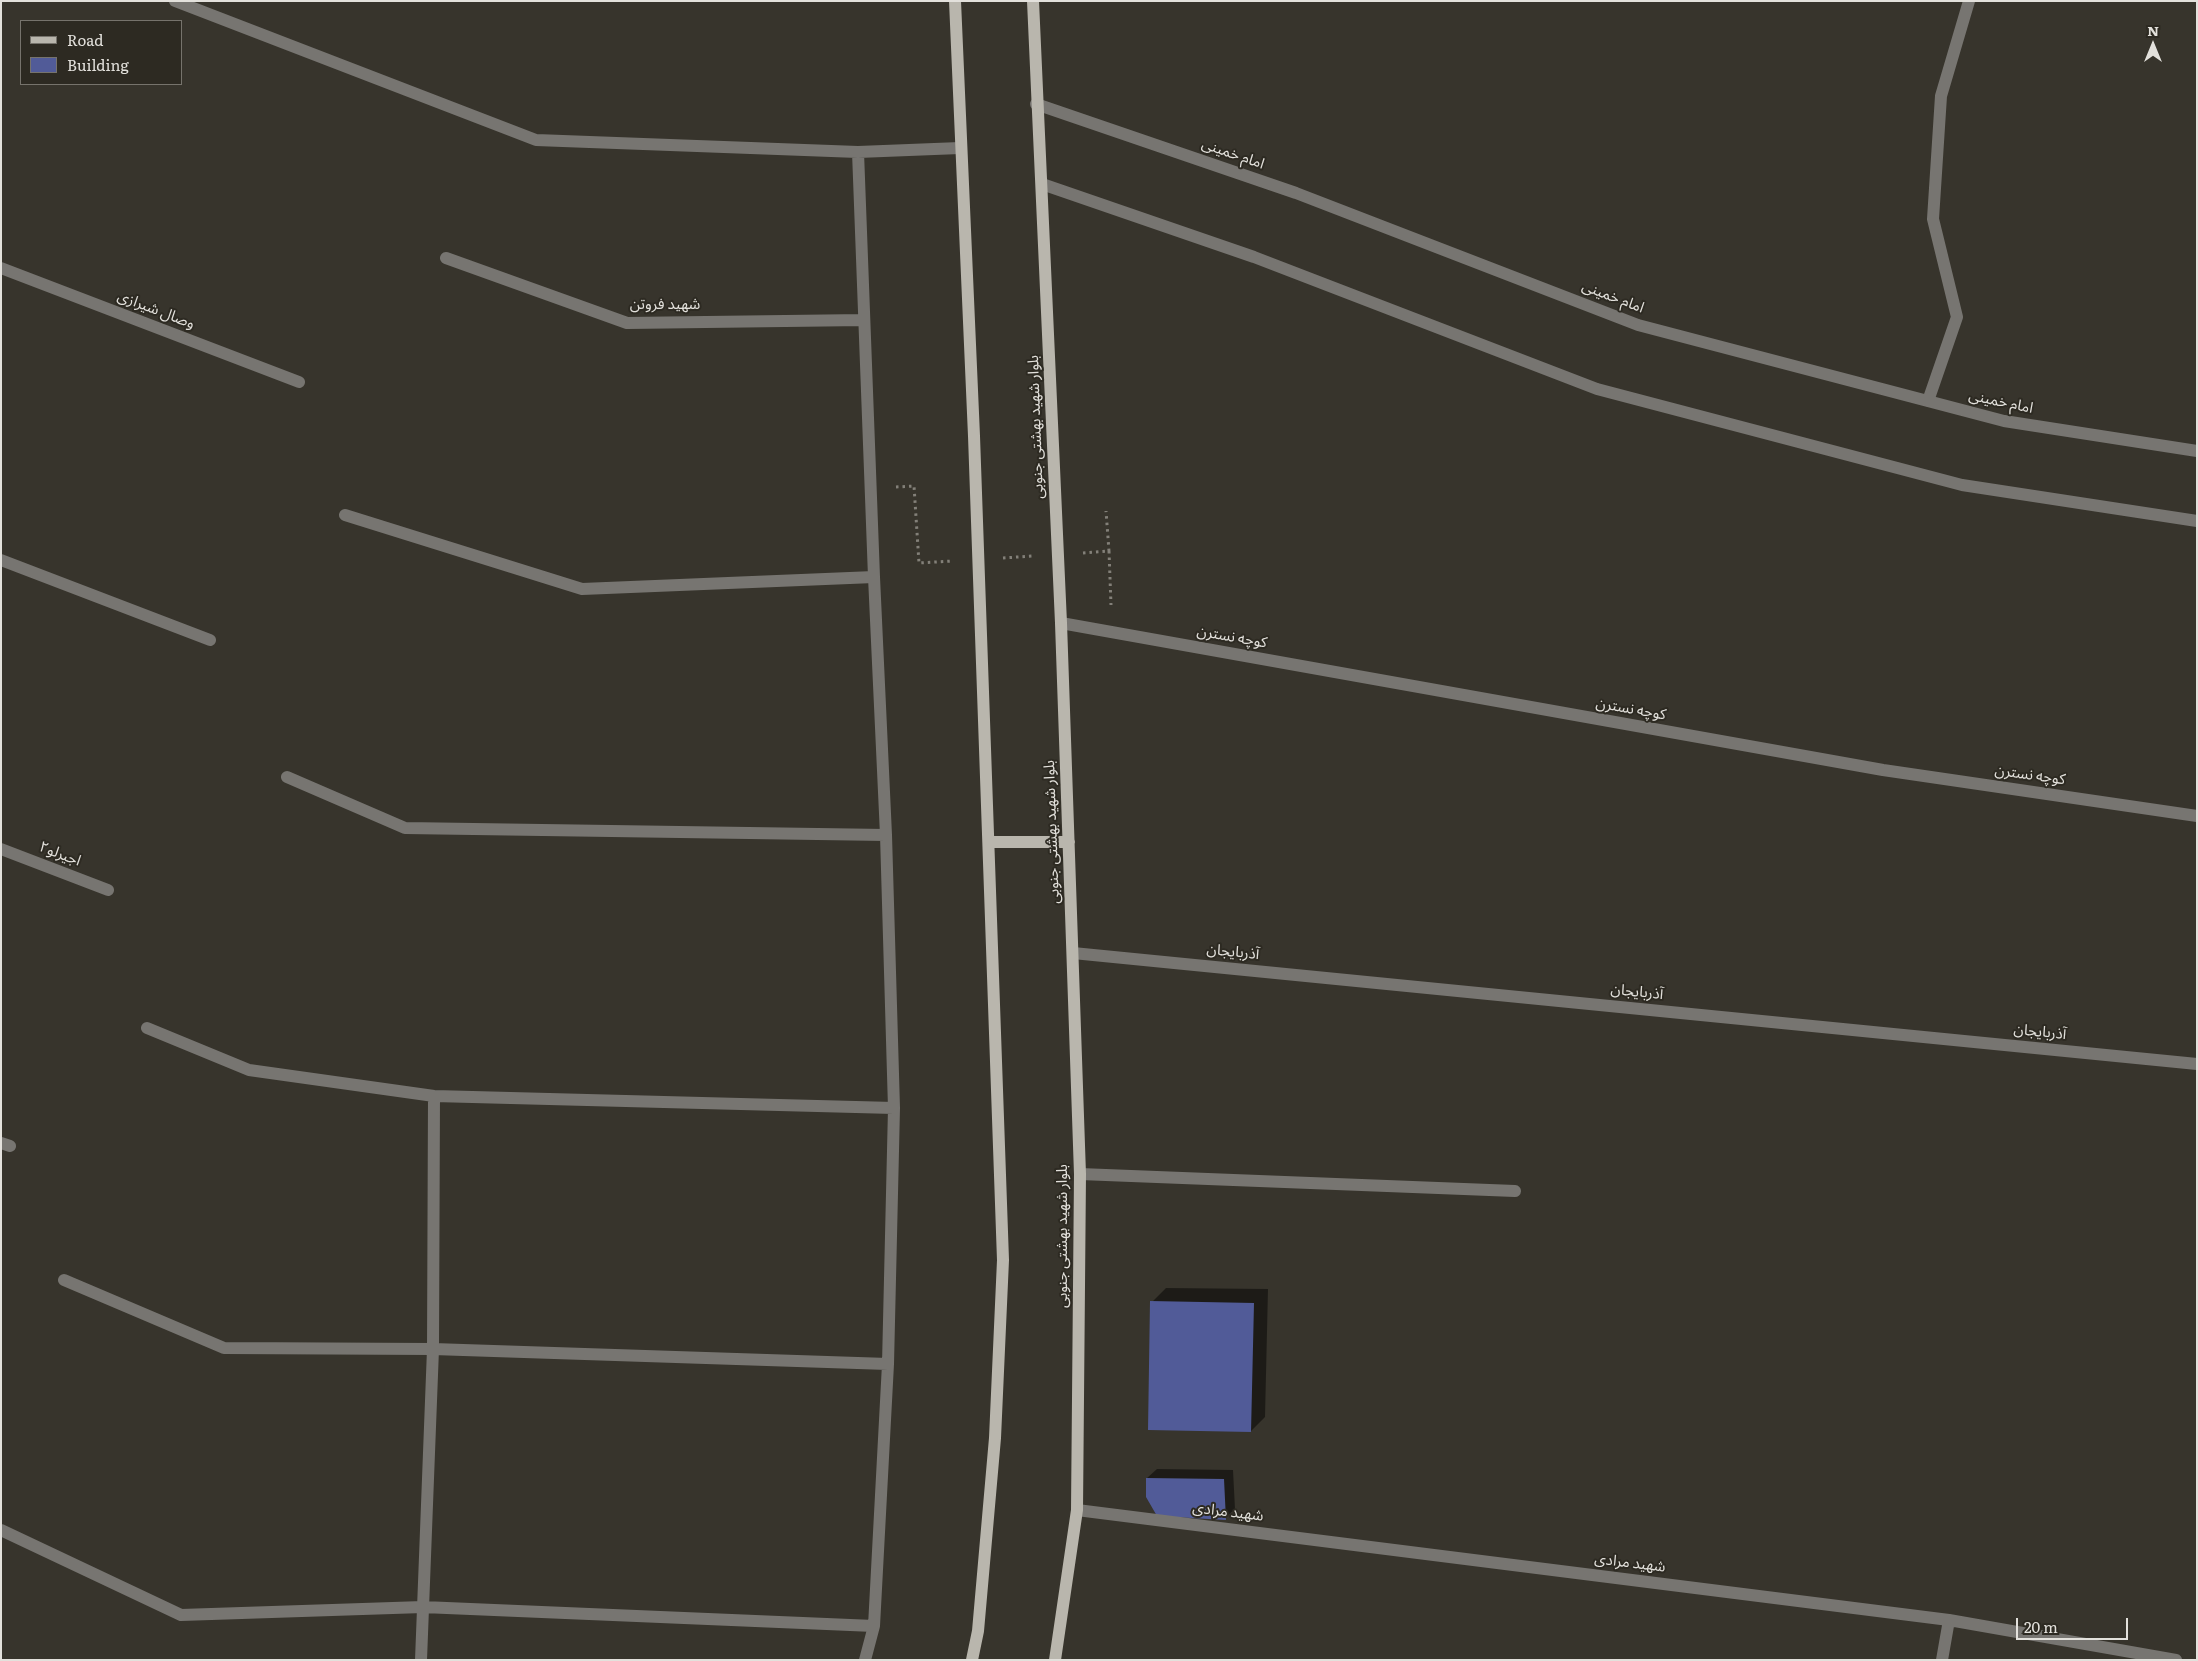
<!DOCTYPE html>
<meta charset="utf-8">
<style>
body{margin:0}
#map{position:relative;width:2198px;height:1661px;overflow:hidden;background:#37342c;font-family:Literata,serif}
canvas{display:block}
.frame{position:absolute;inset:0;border:2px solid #e3e1dc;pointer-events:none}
.legend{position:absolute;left:20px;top:20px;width:162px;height:65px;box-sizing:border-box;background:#2d2a22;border:1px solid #76736c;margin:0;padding:6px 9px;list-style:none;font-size:15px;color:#e3e1dc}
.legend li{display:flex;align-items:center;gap:10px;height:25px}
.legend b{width:25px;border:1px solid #76736c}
.north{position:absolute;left:2128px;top:20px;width:50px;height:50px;-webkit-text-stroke:4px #2d2a22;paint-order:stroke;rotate:0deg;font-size:14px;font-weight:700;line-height:20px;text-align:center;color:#e3e1dc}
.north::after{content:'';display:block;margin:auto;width:18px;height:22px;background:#e3e1dc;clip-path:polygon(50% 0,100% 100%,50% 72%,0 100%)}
.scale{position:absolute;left:2016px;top:1618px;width:112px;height:22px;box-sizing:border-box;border:2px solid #e3e1dc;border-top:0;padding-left:6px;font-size:15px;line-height:18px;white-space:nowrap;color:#e3e1dc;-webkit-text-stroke:4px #2d2a22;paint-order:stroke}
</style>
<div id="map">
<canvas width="2198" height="1661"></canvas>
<div class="frame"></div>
<ul class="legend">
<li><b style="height:6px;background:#b9b6ad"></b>Road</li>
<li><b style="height:14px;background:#515b98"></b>Building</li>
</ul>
<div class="north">N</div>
<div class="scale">20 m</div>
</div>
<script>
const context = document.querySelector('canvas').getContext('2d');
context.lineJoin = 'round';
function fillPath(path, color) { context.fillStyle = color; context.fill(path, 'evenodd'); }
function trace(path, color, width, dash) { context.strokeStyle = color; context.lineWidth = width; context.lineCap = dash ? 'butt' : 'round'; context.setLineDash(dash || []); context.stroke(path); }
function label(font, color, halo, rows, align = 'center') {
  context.font = font + ' Literata,"Noto Sans Arabic",serif'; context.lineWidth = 4; context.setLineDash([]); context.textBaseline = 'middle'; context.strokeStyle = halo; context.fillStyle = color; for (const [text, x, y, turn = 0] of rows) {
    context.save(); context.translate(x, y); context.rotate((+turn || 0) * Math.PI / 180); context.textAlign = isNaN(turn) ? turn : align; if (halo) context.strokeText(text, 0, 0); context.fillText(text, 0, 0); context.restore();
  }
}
const shadow = new Path2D(`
 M1166 1288 1268 1289 1265 1417 1251 1431 1152 1302Z
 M1157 1469 1233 1470 1235 1509 1225 1518 1147 1478Z`);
const building = new Path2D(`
 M1150 1301 1254 1303 1251 1432 1148 1430Z
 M1146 1478 1224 1479 1226 1520 1157 1516 1146 1497Z`);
const path = new Path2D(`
 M896 487 914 486 919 563 952 561
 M1109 551 1111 605
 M1083 553 1109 551 1106 511
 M1003 558 1032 556`);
const minor = new Path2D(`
 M175 1 536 140 858 152 960 148
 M1036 104 1296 193 1638 325 2004 421 2197 451
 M858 152 874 577 886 835 894 1108 888 1364 874 1626 865 1660
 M1042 184 1254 257 1597 389 1962 485 2197 521
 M446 258 627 323 864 320
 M1 268 299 382
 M1928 401 1957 317 1933 219 1941 96 1969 1
 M345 515 582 589 874 577
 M1 560 210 640
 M1061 623 1883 770 2197 816
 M287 777 405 828 886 835
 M1 849 108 890
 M1073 953 2197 1064
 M147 1028 249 1070 434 1096 894 1108
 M1 1143 10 1146
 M1080 1174 1515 1191
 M64 1280 224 1348 433 1349 888 1364
 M1077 1510 1949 1620 2176 1660
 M1 1530 181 1615 423 1607 874 1626
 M421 1660 433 1349 434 1096
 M1942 1660 1949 1620`);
const major = new Path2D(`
 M955 1 974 436 1003 1260 995 1438 978 1631 972 1660
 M1033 1 1061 623 1080 1174 1077 1510 1055 1660
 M989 842H1069`);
const streetNames = [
 ["امام خمینی",1233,154,19],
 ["امام خمینی",1613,297,21],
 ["شهید فروتن",665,305],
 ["وصال شیرازی",156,310,21],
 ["امام خمینی",2001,402,12],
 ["بلوار شهید بهشتی جنوبی",1036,427,-92],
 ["کوچه نسترن",1232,637,10],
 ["کوچه نسترن",1631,709,10],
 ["کوچه نسترن",2030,775,8],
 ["بلوار شهید بهشتی جنوبی",1052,832,-92],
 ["اجیرلو۲",60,854,21],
 ["آذربایجان",1233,952,6],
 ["آذربایجان",1637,992,6],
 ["آذربایجان",2040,1032,6],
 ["بلوار شهید بهشتی جنوبی",1063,1236,-90],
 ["شهید مرادی",1228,1512,7],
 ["شهید مرادی",1630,1563,7]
];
fillPath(shadow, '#0007');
fillPath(building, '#515b98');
trace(path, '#838079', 3, [2.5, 4]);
trace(minor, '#777571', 12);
trace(major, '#b9b6ad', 12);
label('15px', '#e3e1dc', '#2d2a22', streetNames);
</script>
